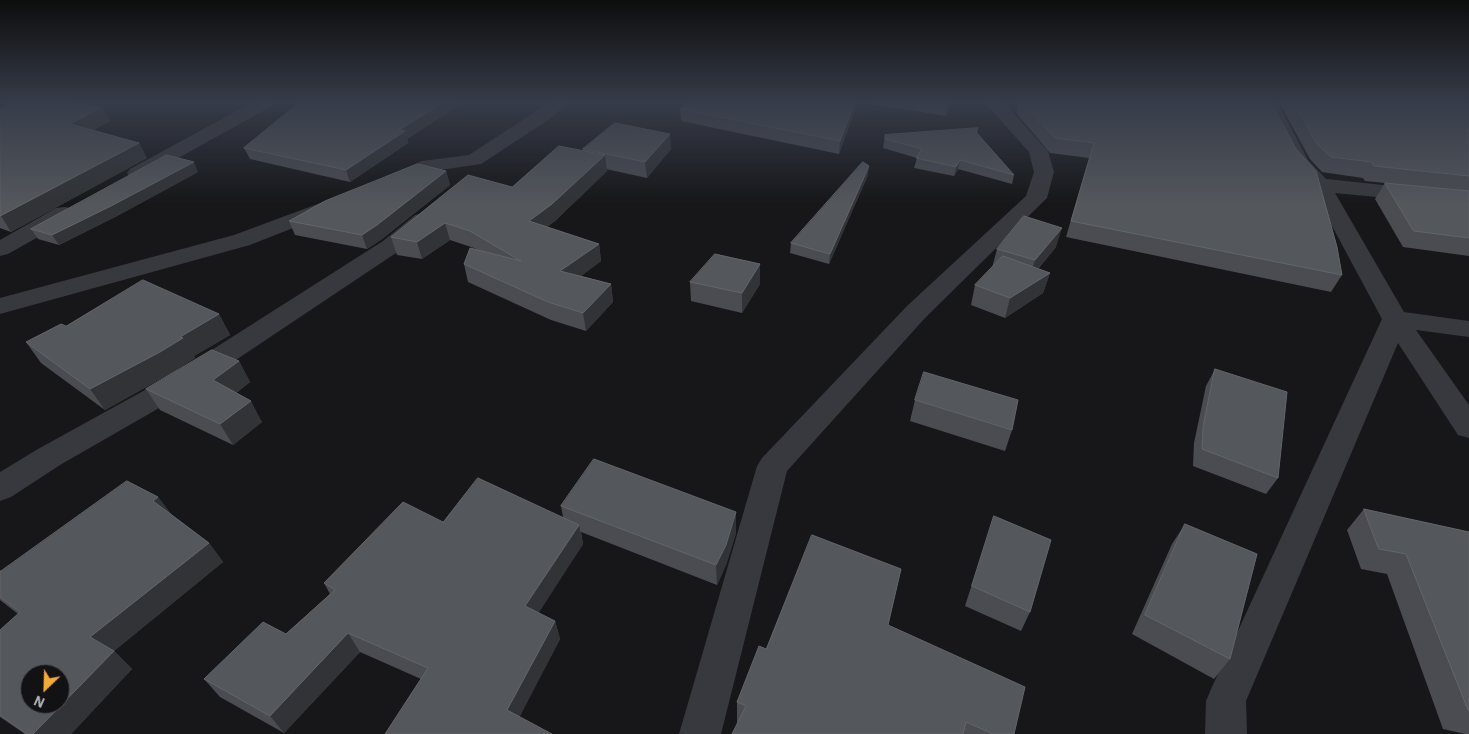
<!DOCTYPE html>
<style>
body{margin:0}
#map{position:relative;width:1469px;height:734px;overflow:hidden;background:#171719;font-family:"IBM Plex Sans",sans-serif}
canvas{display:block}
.north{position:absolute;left:20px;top:664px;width:50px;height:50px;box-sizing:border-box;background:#121214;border:1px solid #4e5156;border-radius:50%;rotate:204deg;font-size:14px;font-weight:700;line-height:20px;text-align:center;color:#a9afb9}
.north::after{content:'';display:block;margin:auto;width:18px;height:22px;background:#f2ac36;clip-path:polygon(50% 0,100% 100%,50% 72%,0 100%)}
</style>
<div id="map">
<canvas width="1469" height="734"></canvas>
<div class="north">N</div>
</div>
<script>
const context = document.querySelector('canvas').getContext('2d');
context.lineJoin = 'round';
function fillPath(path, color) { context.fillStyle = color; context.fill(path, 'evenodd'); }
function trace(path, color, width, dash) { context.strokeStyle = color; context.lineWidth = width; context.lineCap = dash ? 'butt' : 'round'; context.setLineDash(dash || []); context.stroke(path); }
const minor = new Path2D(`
 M253 102H275L272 106 144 177 137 179 130 177 127 173 130 169Z
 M550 102H570L548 120 481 164 433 171 400 184 393 186 386 184 383 180 386 176 422 161 469 155Z
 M984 102H1003L1048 151 1054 172 1047 198 925 318 787 471 721 734H679L757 466 762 458 907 306 1026 196 1034 172 1029 152Z
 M1259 102H1277L1308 160 1326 179 1469 194V206L1335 193 1404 312 1469 321V337L1416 330 1469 405V438L1458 435 1398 343 1246 701 1247 734H1205L1206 701 1212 687 1382 319 1311 187 1290 163Z
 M323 202 331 203 334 208 331 213 250 245 0 314V298L234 235Z
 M64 207 72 208 75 213 72 218 8 254 0 256V240L56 208Z
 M423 213 431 215 434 220 399 251 194 388 60 465 11 497 0 501V472L38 449 174 374 383 241 415 215Z`);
const wall = new Path2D(`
 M300 102H457L458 106 407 139 408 143 350 182 250 159 244 148Z
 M858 102 839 154 681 121 680 109Z
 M859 102H952L946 116Z
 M1016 102H1271L1342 275 1331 292 1066 237 1089 158 1050 153 1017 114Z
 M1279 102H1469V256L1403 247 1375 199 1385 183 1365 181 1363 178 1322 172 1310 159Z
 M102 107 110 121 93 130 139 143 147 158 11 232 0 228V109Z
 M978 128 977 133 1014 175 1012 184 958 169 954 176 914 168 917 158 883 148 885 135Z
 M583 149H671L647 178 606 169 607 171 555 221 547 227 599 244 601 261 581 276 611 284 613 302 586 331 551 320 468 282 464 264 478 250 474 248 450 240 422 259 397 255 391 237 512 187 584 151Z
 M446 171 450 185 382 239 367 249 295 235 289 221Z
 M198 172 117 216 59 245 38 239 31 229Z
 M868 175 829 264 790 253 791 243Z
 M1056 247 1038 269 1050 273 1043 293 1005 318 971 305 975 285 992 268 997 249Z
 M760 264V284L742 313 691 301 690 282Z
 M219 314 230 335 194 356 195 358 173 372 105 410 41 363 26 342 66 326Z
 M239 361 250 382 236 393 262 422 233 445 160 410 146 389Z
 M1215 369 1278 478 1266 494 1193 466 1194 443 1206 386Z
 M915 400 1012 430 1005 451 910 421Z
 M158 497 171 514 209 543 223 562 114 651 132 669 71 734H25L0 717V630L18 614 0 600V570L1 571Z
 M561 506 736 533 726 565 717 585 581 532 583 544 538 613 555 621 560 639 519 717 421 679 360 652 284 733 220 697 204 679 286 634 330 594 324 583 443 522 563 517Z
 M1364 509 1469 532V734H1465L1443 729 1387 574 1361 569 1347 530Z
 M994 516 1030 612 1021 631 965 606Z
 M1185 524 1230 659 1214 679 1132 634 1172 544Z
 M888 625 1014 734H732L737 724V702L766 649Z`);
const shadedWall = new Path2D(`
 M444 102H457L458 106 407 139 408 143 350 182 346 170 399 130Z
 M855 102H858L839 154 840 141Z
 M949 102H952L946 116 948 104Z
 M102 107 110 121 78 138 70 124Z
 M670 134 671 149 647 178 645 162Z
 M139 143 147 158 11 232 1 216Z
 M605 155 607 171 555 221 532 238 529 221Z
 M960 160 958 169 954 176 956 167Z
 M194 162 198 172 117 216 59 245 52 235Z
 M869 166 868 175 829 264 830 254Z
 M446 171 450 185 382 239 367 249 362 235Z
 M445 223 450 240 422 259 417 242Z
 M1062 228 1056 247 1029 279 1035 260Z
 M599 244 601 261 564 289 560 271Z
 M760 264V284L742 313V293Z
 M1050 273 1043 293 1005 318 1010 298Z
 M611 284 613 302 586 331 583 313Z
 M219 314 230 335 194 356 195 358 173 372 105 410 90 389Z
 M239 361 250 382 226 400 213 380Z
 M251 401 262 422 233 445 220 424Z
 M158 497 172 516 153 501Z
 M736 512V533L726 565 717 585 716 565Z
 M579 525 583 544 531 625 525 606Z
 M209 543 223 562 109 655 90 637Z
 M555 621 560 639 514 728 507 710Z
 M348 633 360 652 284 733 270 716Z
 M114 651 132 669 71 734H33Z`);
const building = new Path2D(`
 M14 102H57L102 107 70 124 139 143 0 216V109Z
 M300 102H444L399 130 405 131 346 170 244 148Z
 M688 102H855L840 141 680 109Z
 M935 102H949L948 104Z
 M1022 102H1271L1296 149 1316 171 1337 247 1342 275 1071 221 1094 143 1055 138Z
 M1294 102H1469V176L1374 166 1372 162 1331 157 1317 144Z
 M615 123 670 134 645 162 583 149Z
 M978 128 976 132 1014 175 960 160 956 167 916 158 922 149 885 139V135Z
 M559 146 605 155 552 204 529 221 599 244 560 271 611 284 583 313 548 302 464 264 470 248 521 261 470 231 445 223 417 242 391 237 468 175 512 187Z
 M167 155 194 162 111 206 52 235 31 229Z
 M863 162 869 166 830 254 791 243Z
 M418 164 446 171 377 225 362 235 289 221 325 201Z
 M1385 183 1469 191V238L1414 231Z
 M1024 216 1062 228 1035 260 997 249Z
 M715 254 760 264 742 293 690 282Z
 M1003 256 1050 273 1010 298 975 285Z
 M143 280 219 314 180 337 183 338 160 352 90 389 26 342 61 324 66 326Z
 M212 350 239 361 213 380 251 401 220 424 146 389Z
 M1215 369 1287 392 1278 478 1202 449 1203 427Z
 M924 372 1018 400 1012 430 915 400Z
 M594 459 736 512 726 545 716 565 561 506Z
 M478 478 579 525 525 606 555 621 507 710 552 734H385L428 668 348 633 270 716 204 679 263 622 286 634 335 590 324 583 403 502 443 522Z
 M127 481 158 497 153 501 209 543 90 637 114 651 33 734H27L0 715V630L20 612 0 597V572ZM30 674H60V704H30Z
 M1364 509 1469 532V711L1468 710 1406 554 1379 549Z
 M994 516 1051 540 1030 612 972 586Z
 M1185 524 1257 554 1230 659 1145 615Z
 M812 535 901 569 888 625 1025 687 1014 734H993L966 722 963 734H732L746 706 737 702 759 646 766 649Z`);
fillPath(minor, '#38393e');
fillPath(wall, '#4a4c51');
fillPath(shadedWall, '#313336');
fillPath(building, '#54575c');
trace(building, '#62656b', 1);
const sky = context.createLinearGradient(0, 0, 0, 205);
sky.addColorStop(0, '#0d0d0e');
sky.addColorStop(0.5, '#363c49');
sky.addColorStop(1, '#363c4900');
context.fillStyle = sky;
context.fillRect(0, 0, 1469, 205);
</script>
